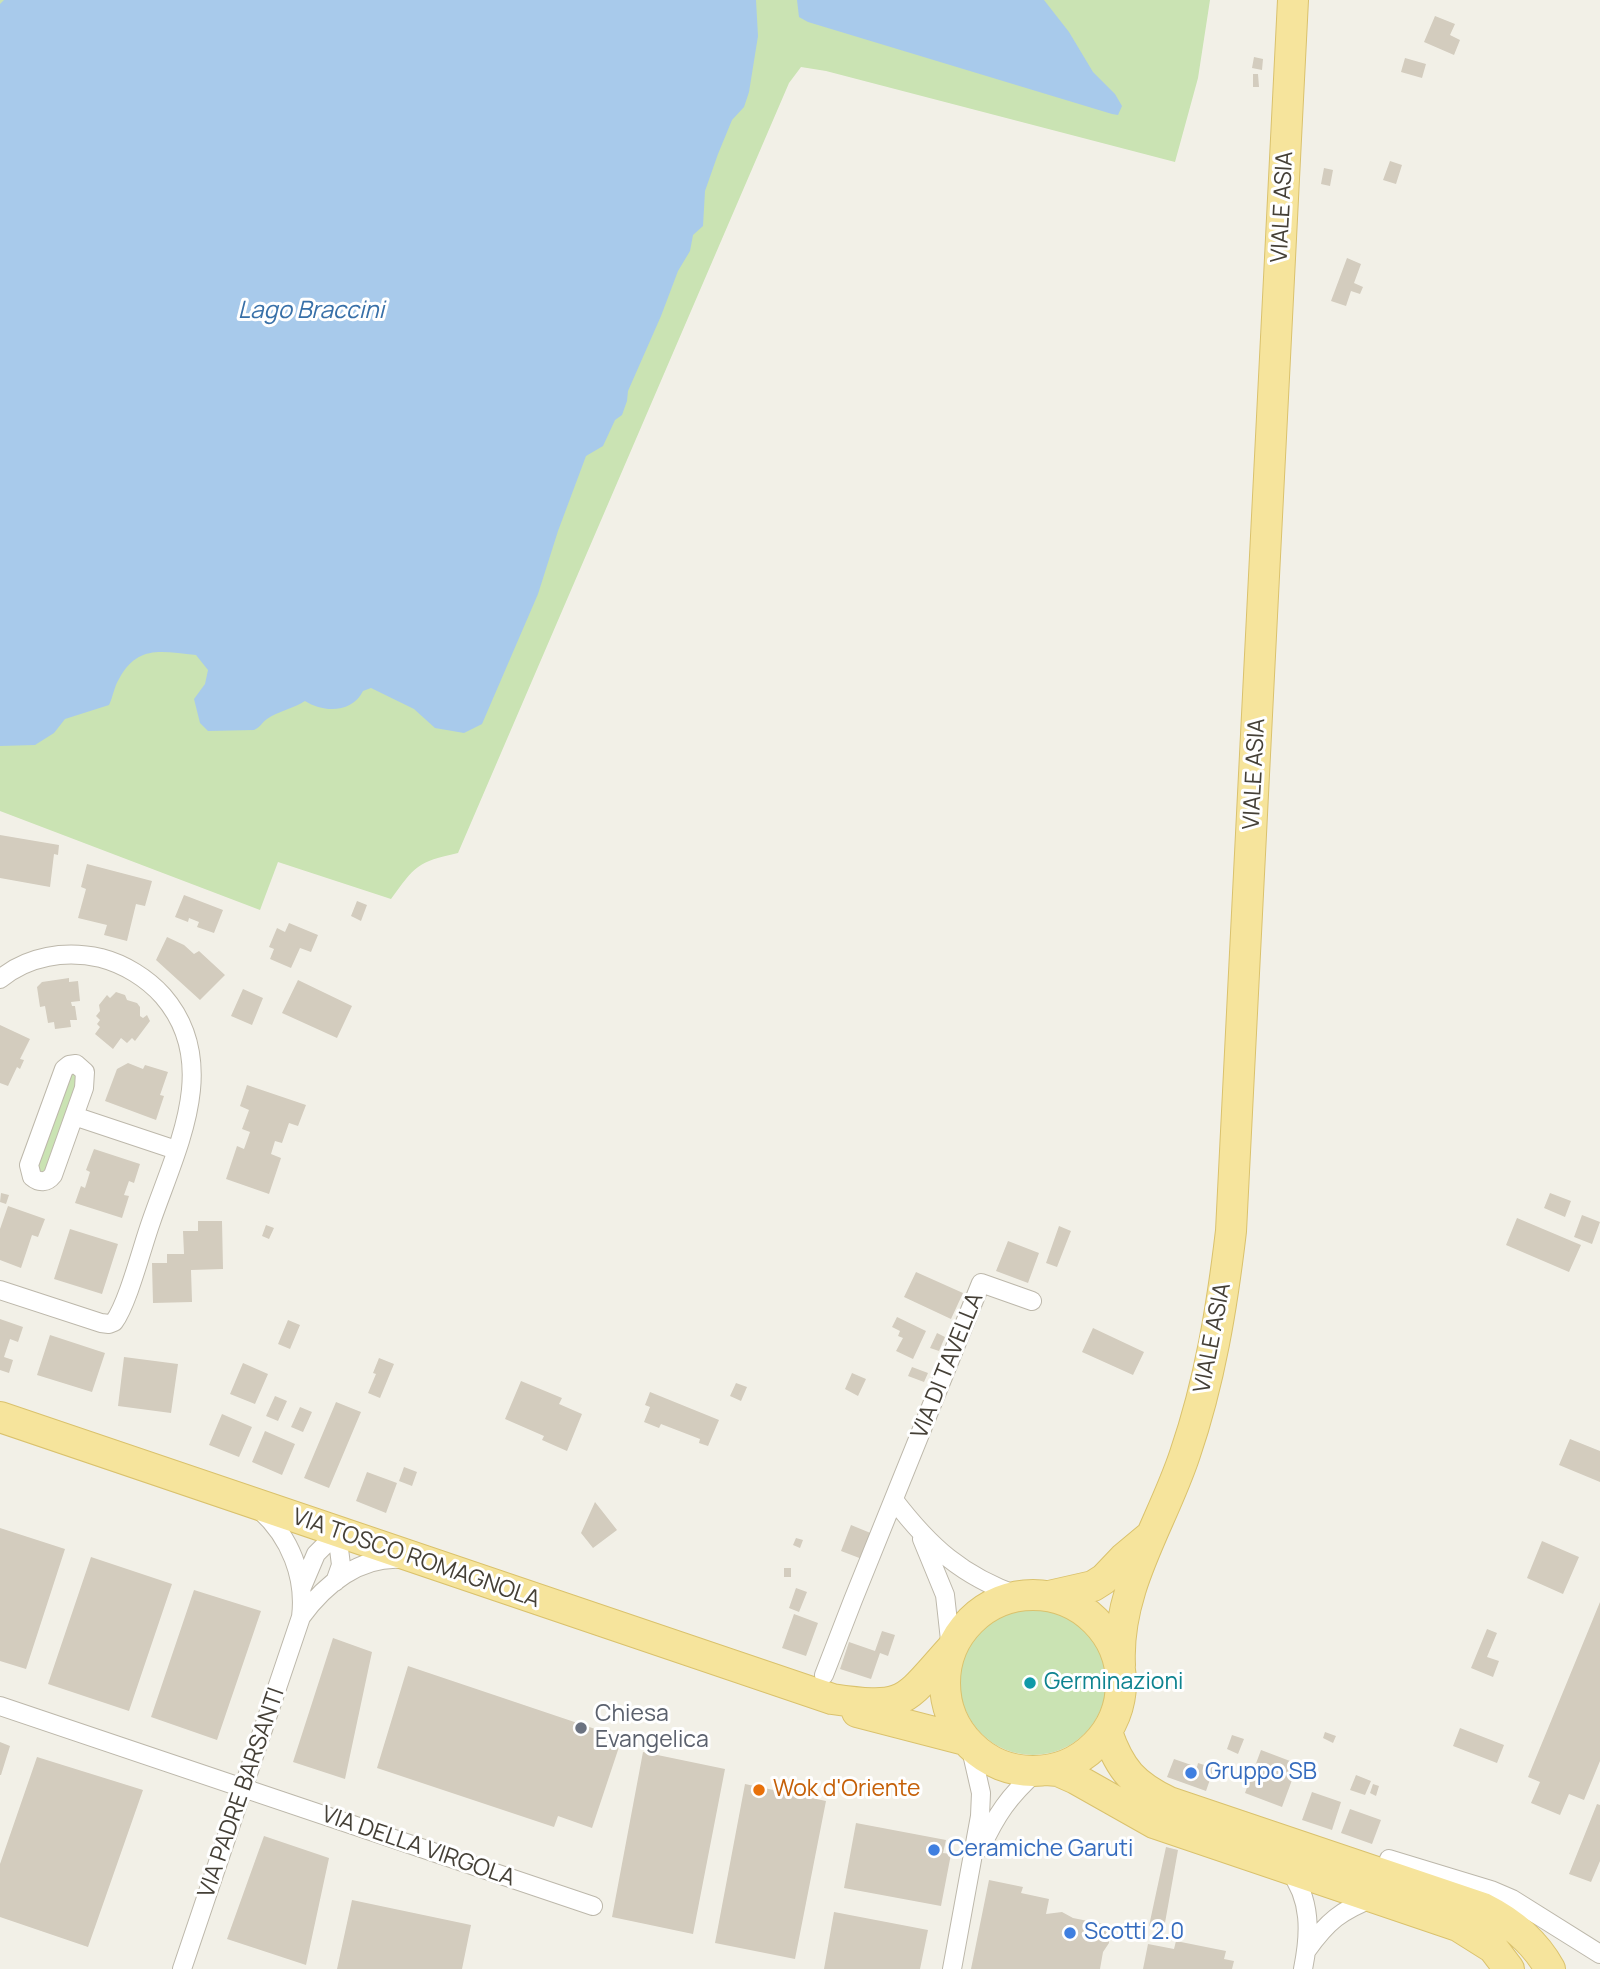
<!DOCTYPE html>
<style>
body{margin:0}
canvas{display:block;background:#f2f0e7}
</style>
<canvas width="1600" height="1969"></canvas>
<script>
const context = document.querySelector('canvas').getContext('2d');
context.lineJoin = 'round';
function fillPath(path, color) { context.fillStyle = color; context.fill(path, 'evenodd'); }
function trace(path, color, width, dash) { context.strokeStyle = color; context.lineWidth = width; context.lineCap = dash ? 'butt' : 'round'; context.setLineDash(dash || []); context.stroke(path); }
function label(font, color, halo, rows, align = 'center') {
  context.font = font + ' Manrope,sans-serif'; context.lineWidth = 6; context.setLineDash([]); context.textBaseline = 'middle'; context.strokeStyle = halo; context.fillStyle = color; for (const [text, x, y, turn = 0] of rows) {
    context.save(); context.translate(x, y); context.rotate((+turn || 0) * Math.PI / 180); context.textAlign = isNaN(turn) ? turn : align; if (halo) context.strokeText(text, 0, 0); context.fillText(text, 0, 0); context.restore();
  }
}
const green = new Path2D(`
 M0 0H1210L1198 78 1175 162 826 71 801 67 789 83 458 853C417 862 415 866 391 899L278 862 260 910 0 811Z
 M75 1071 79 1079 46 1175 35 1172 67 1076Z
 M960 1682a73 73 0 1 1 146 0a73 73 0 1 1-146 0Z`);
const water = new Path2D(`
 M4 0H756L758 36 749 92 744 107 732 120 718 154 705 191 703 226 693 235 690 251 678 271 661 316 628 391 627 401 622 415 615 420 603 446 586 456 558 531 538 594 482 724 464 733 435 728 414 709 371 688 363 691C352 713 324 713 305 701 293 709 278 711 267 719 261 723 261 727 254 730L208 731 200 723 194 699 205 684 208 670 196 655C162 652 138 644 119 679 114 687 113 697 109 705L65 719 54 733 35 745 0 746V4Z
 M797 0H1044L1069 32 1093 72 1115 94 1122 106 1118 115 1112 114 808 22 799 17Z`);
const building = new Path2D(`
 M1435 16 1455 24 1450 35 1460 40 1454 55 1424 42Z
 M1254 57 1263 59 1262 70 1252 68Z
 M1405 58 1426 64 1422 78 1401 72Z
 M1253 74H1258L1259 87H1253Z
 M1390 161 1402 165 1396 184 1383 180Z
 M1324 168 1333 170 1330 186 1321 184Z
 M1347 258 1361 264 1354 283 1363 287 1360 294 1351 291 1346 306 1331 301Z
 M0 835 59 845 58 855 54 854 50 887 0 878Z
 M87 864 152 881 145 906 136 904 127 941 104 935 107 925 78 918 86 889 81 887Z
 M184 895 223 910 214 933 197 927 199 922 189 918 188 922 175 917Z
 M357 901 367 905 361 921 351 916Z
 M289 923 318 935 311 952 300 948 291 968 270 959 274 949 269 947 277 928 285 932Z
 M167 937 184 945 194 954 199 951 225 975 200 1000 156 960Z
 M69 978V982L78 981 80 1001 71 1002 72 1006H75L77 1020H70L71 1027 55 1029 54 1022 48 1023 45 1006 40 1007 37 987 42 982Z
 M298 980 352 1006 337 1038 282 1013Z
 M243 989 263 998 252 1025 231 1016Z
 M116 992 125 995 127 1000 137 1003 140 1007V1016L143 1018 147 1015 150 1021 135 1041 132 1038 127 1043 121 1038 113 1049 95 1034 100 1027 97 1024 100 1020 96 1016 100 1011 99 1005 107 995 110 998Z
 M0 1025 30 1039 20 1059 24 1060 20 1069 17 1067 8 1086 0 1083Z
 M128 1063 143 1069 145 1065 168 1072 160 1095 164 1096 156 1120 105 1101 117 1069Z
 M247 1085 306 1105 298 1126 289 1123 282 1143 275 1141 271 1154 281 1158 269 1194 226 1179 237 1146 244 1149 250 1132 242 1129 249 1110 240 1106Z
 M94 1149 140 1164 134 1183 129 1181 124 1195 129 1196 122 1218 75 1203 81 1186 85 1188 90 1172 86 1170Z
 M1 1193 9 1195 6 1204 0 1202Z
 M1550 1193 1571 1201 1565 1217 1544 1208Z
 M8 1206 45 1219 38 1237 32 1235 21 1268 0 1260V1229Z
 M1582 1215 1600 1222 1592 1244 1574 1237Z
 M1517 1218 1581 1245 1569 1272 1506 1245Z
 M198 1221H222L223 1269 191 1270 192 1302 153 1303 152 1263H167V1254H184L183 1231H198Z
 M266 1225 274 1228 269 1239 262 1236Z
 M1059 1226 1071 1231 1057 1267 1046 1263Z
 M70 1229 118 1244 102 1294 54 1279Z
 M1008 1241 1039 1253 1028 1283 996 1271Z
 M916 1272 963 1293 951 1319 904 1297Z
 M897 1317 926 1331 913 1359 896 1351 903 1338 898 1336 900 1331 892 1327Z
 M0 1319 23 1327 18 1342 10 1339 4 1357 13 1360 9 1373 0 1370Z
 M288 1320 300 1325 290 1349 278 1344Z
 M1093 1328 1144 1352 1133 1375 1082 1352Z
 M937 1333 945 1337 939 1351 930 1348Z
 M50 1335 105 1353 92 1392 37 1375Z
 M124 1357 178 1364 171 1413 118 1406Z
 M379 1358 394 1364 380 1398 368 1393 376 1374 373 1373Z
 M243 1363 268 1374 255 1404 230 1394Z
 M912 1367 928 1373 924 1382 908 1376Z
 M852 1373 866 1379 858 1396 845 1389Z
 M521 1381 562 1398 559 1404 582 1414 567 1451 542 1440 544 1436 505 1419Z
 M736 1383 747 1387 741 1401 730 1396Z
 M650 1392 719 1420 708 1446 699 1443 700 1439 661 1424 659 1428 644 1422 650 1407 645 1405Z
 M275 1396 287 1401 278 1421 266 1416Z
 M336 1402 361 1412 329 1488 304 1478Z
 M300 1407 312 1412 303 1432 291 1427Z
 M222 1414 252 1427 239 1457 209 1445Z
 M265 1431 295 1444 282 1475 252 1462Z
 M1570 1439 1600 1451V1482L1559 1465Z
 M404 1467 417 1472 412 1486 399 1481Z
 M367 1472 397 1483 386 1513 356 1501Z
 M595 1502 617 1530 593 1548 581 1533Z
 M851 1525 873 1534 862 1559 841 1551Z
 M0 1528 65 1549 26 1669 0 1661Z
 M796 1538 803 1540 800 1548 793 1545Z
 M1542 1541 1579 1557 1563 1594 1527 1578Z
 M91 1557 172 1584 129 1711 48 1684Z
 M784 1568H791V1577H784Z
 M796 1588 807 1592 799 1612 789 1608Z
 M194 1590 261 1611 217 1740 151 1717Z
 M1600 1602V1761L1584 1800 1569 1794 1560 1815 1531 1803 1540 1782 1528 1777Z
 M794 1614 818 1623 806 1656 782 1648Z
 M1487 1629 1497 1633 1487 1657 1499 1661 1493 1677 1471 1668Z
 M882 1631 895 1635 888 1656 880 1653 871 1679 840 1669 849 1642 875 1651Z
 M333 1638 372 1652 345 1779 293 1762Z
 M408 1666 622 1738 592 1828 558 1816 554 1827 377 1768Z
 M1460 1728 1504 1745 1497 1763 1453 1746Z
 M1325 1732 1336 1736 1333 1743 1323 1738Z
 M1232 1735 1244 1739 1238 1754 1227 1749Z
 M0 1742 10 1746 1 1775H0Z
 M1261 1750 1298 1764 1282 1807 1245 1793Z
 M643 1752 725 1769 693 1934 612 1917Z
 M37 1757 143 1790 88 1947 0 1917V1864Z
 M1174 1759 1197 1767 1198 1763 1214 1768 1206 1791 1167 1777Z
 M1356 1775 1371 1781 1365 1795 1350 1790Z
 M745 1784 826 1801 795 1959 715 1943Z
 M1373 1784 1379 1786 1376 1796 1370 1793Z
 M1312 1792 1341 1802 1332 1830 1302 1820Z
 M1597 1804 1600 1805V1861L1591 1882 1569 1874Z
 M1350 1809 1381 1820 1372 1844 1341 1833Z
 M856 1823 946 1840 943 1853 951 1854 941 1906 844 1888Z
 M264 1836 329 1858 306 1965 227 1939Z
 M1166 1847 1178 1850 1163 1934 1149 1926Z
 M989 1880 1023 1887 1021 1893 1049 1899 1046 1914 1062 1912 1073 1918 1108 1925 1109 1943 1103 1952 1100 1969H971Z
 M352 1900 471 1925 462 1969H337Z
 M834 1912 928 1930 920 1969H824Z
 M1176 1941 1226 1951 1224 1959 1234 1961 1232 1969H1143L1148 1944 1174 1949Z`);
const minor = new Path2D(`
 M0 979C28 956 65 950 101 958 124 964 147 978 163 996 222 1064 176 1149 151 1222 142 1247 128 1303 114 1322L109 1324 101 1323 0 1290
 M76 1064 85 1072 84 1088 53 1175C47 1183 39 1183 32 1177L29 1165 64 1069 69 1065Z
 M74 1116 176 1150
 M894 1500C930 1547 962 1576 1019 1596
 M260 1510C290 1537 306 1577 301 1617
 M922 1539 945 1595 951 1649
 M335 1582 341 1565 337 1533
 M302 1587 316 1554 337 1533
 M824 1675 853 1600 981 1283 1032 1301
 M0 1706 593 1906
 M981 1848C996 1815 1009 1796 1037 1771
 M1389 1859 1491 1890 1512 1899 1600 1954
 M1288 1869C1312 1899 1310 1934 1303 1969
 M1307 1950C1327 1922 1341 1910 1374 1898
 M182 1969 301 1617C325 1584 360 1556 402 1559
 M952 1969 980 1816 981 1793 970 1745`);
const primary = new Path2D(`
 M0 1417 832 1699C907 1710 903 1702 951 1649
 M945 1683a88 88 0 1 1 176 0a88 88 0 1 1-176 0Z
 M1049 1596 1093 1586 1104 1579 1124 1558 1148 1538
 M1120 1665C1116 1588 1162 1524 1185 1454 1210 1381 1222 1307 1231 1231L1293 0
 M857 1712 965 1740
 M1107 1732C1120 1770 1134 1785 1169 1802L1483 1908C1511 1922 1535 1942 1550 1969
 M1046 1770 1058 1771 1076 1779 1154 1823 1458 1926 1493 1948 1509 1969`);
const markers = [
 [1030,1683,7,"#0f9aa8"],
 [581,1728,7,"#6b7280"],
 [1191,1773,7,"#3f7fe0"],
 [759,1790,7,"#e8710a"],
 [934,1850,7,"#3f7fe0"],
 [1070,1933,7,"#3f7fe0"]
];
const streetNames = [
 ["VIALE ASIA",1283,207,-87],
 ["VIALE ASIA",1255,774,-87],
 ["VIALE ASIA",1213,1338,-79],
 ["VIA DI TAVELLA",948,1366,-68],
 ["VIA TOSCO ROMAGNOLA",416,1559,19],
 ["VIA PADRE BARSANTI",242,1793,-71],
 ["VIA DELLA VIRGOLA",418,1847,19]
];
const cultureNames = [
 ["Germinazioni",1044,1683]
];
const worshipNames = [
 ["Chiesa",595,1715],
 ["Evangelica",595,1741]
];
const shopNames = [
 ["Gruppo SB",1205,1773],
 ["Ceramiche Garuti",948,1850],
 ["Scotti 2.0",1084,1933]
];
const foodNames = [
 ["Wok d'Oriente",773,1790]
];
const waterNames = [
 ["Lago Braccini",311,311]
];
fillPath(green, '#cae3b3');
fillPath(water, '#a8caeb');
fillPath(building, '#d3ccbe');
trace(minor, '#bdb8ab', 20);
trace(primary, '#dac26d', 32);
trace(minor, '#fff', 18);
trace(primary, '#f6e49c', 30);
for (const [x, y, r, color] of markers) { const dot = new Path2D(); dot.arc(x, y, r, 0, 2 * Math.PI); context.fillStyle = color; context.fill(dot); trace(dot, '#fff', 2.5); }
label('23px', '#454037', '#fff', streetNames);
label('23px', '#0d838f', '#fff', cultureNames, 'left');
label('23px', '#5b616d', '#fff', worshipNames, 'left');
label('23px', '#366cbe', '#fff', shopNames, 'left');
label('23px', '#c56008', '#fff', foodNames, 'left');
label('italic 24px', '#3870a8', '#fff', waterNames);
</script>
